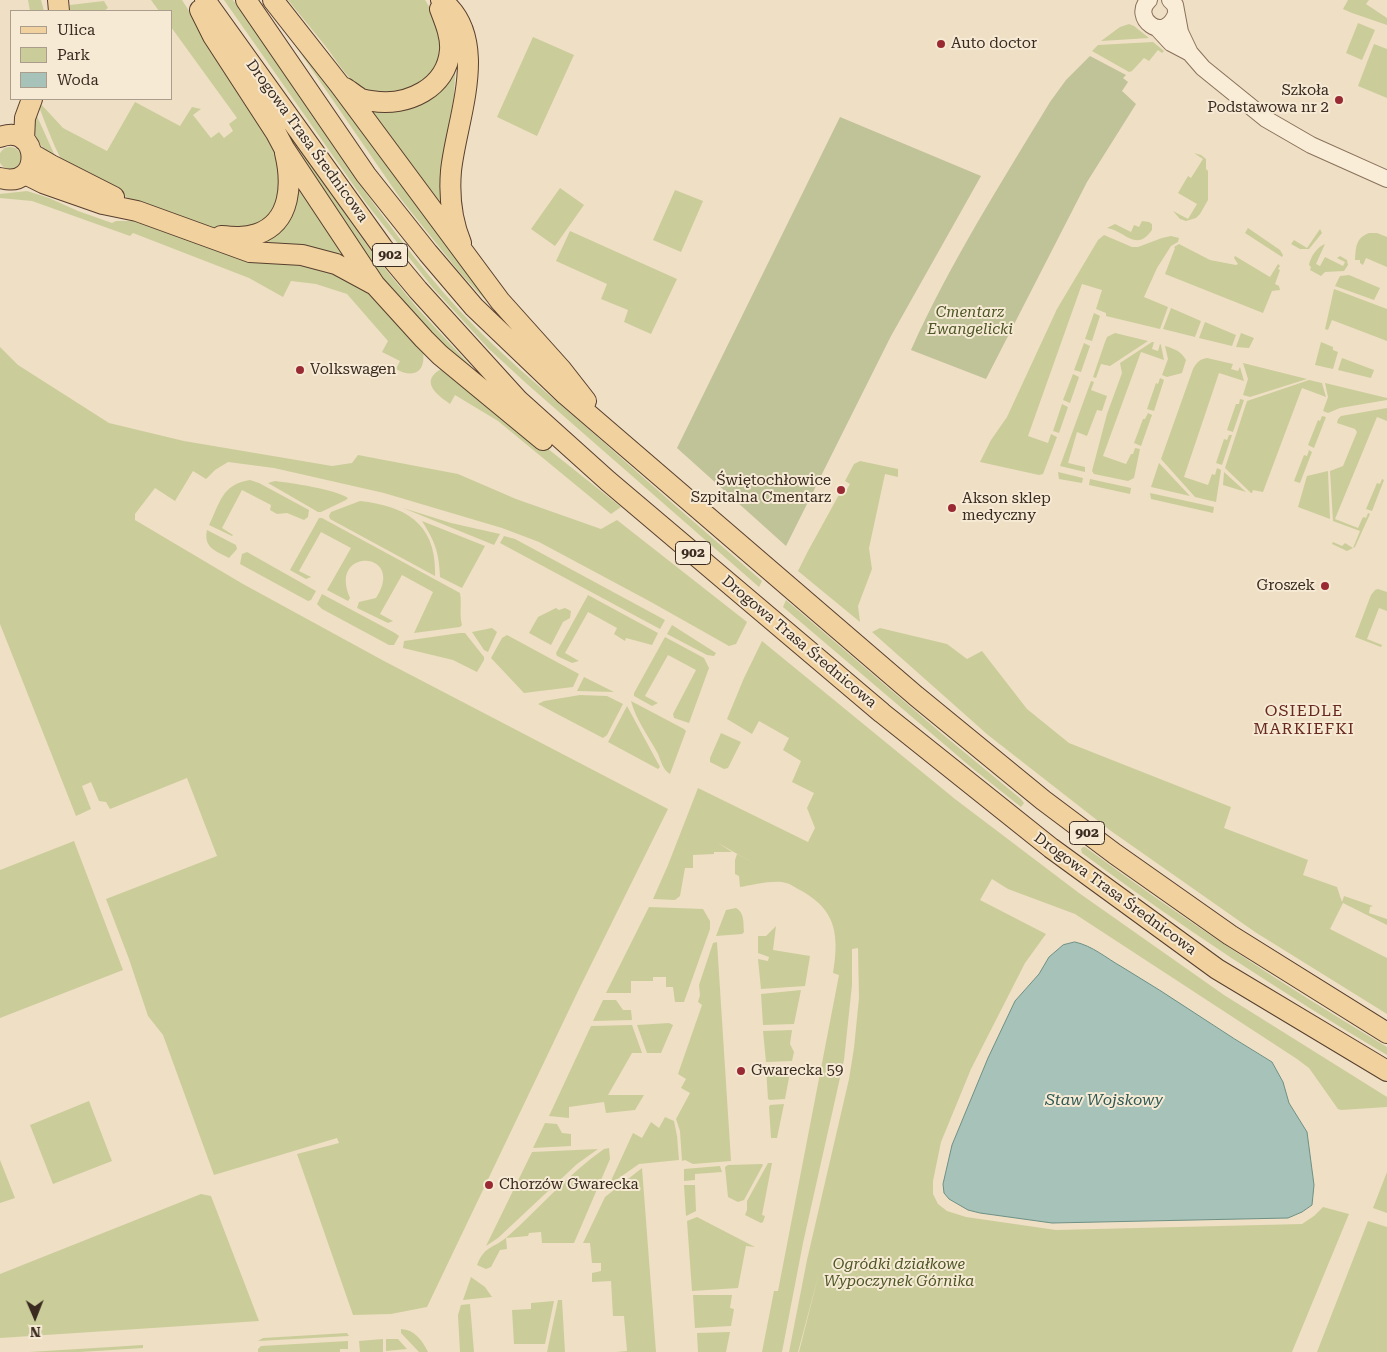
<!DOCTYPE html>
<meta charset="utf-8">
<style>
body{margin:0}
#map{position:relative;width:1387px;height:1352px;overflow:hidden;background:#efdfc5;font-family:"Roboto Serif",serif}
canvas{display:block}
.legend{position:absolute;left:10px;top:10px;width:162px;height:90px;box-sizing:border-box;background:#f6ead5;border:1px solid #ab9d8c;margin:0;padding:6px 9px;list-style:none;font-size:15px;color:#3a2a1f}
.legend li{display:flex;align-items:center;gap:10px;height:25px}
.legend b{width:25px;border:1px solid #ab9d8c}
.north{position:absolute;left:10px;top:1292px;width:50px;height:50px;-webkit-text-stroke:4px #f6ead5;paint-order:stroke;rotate:179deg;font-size:14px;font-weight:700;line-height:20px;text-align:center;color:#3a2a1f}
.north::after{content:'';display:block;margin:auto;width:18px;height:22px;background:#3a2a1f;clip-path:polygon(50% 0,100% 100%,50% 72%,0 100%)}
</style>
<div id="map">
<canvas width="1387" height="1352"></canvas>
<ul class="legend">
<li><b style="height:6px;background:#f1d19d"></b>Ulica</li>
<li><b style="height:14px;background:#cacd99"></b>Park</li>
<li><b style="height:14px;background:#a7c2b8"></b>Woda</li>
</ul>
<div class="north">N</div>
</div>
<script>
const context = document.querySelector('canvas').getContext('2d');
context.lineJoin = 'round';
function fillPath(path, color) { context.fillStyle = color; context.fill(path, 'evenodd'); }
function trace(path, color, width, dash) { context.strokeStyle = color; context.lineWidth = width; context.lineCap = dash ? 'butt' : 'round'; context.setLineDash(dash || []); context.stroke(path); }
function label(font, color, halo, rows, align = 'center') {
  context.font = font + ' "Roboto Serif",serif'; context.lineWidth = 4; context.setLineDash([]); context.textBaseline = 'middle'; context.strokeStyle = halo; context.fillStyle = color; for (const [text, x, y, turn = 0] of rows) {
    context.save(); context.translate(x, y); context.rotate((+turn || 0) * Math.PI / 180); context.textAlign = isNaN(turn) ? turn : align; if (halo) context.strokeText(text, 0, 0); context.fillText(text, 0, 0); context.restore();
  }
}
const green = new Path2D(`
 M28 0H41L44 11H30Z
 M151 0H182L275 146 282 195 265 223C252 225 237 231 224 231 201 231 79 180 64 163 57 155 44 119 39 107L40 103 63 128 107 151 135 102 180 126 192 107 201 109 193 115 211 138 219 132 224 138 233 131 229 124 237 118 171 27V11H159Z
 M224 0H233C307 104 374 216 460 311 498 352 541 388 583 424 642 477 702 529 762 581L759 587 527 384 489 349 433 288 366 203Z
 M288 0H425C434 14 444 32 441 50 436 82 398 104 368 91 349 83 339 64 327 48 314 32 301 16 288 0Z
 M1348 0H1369L1366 4 1387 18V25L1352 13 1343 9Z
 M104 1 108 8 104 11H70V5Z
 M1358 23 1375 30 1362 60 1346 53Z
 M1129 24 1134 26 1149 38 1101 41 1120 27Z
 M286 30 521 338 460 273 400 198 286 32Z
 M533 37 574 55 537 136 497 117Z
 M1153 42 1164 51 1162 53 1158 50 1149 61 1144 58 1132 71 1129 72 1092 51 1098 45Z
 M1374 44 1387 49V98L1358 86Z
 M456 57 454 96 440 178 443 216 365 106 389 110Z
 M263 98 374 255 418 309 478 374 438 341 383 280Z
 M36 114 56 158C40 148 29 134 36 114Z
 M-1 158a11 11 0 1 1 22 0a11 11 0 1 1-22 0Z
 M1194 153 1201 155 1206 159V169L1208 171V200L1200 214 1196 218 1186 221 1180 219 1173 211 1188 219 1197 204 1178 193 1188 176 1191 178 1203 159Z
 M297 182 348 260 253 242Z
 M560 188 584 205 555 246 531 229Z
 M675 190 703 201 681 252 653 240Z
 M27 191 49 198 78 211 112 223 116 221H142L293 260 353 278 384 306 416 346 423 352C426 372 413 379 396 369L400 361 382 352 388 341 347 294 316 284 291 281 283 297 249 278 133 233 130 236 32 201 0 198V194Z
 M1142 221 1149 222 1152 224V230C1136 253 1124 230 1107 228L1115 224 1131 232 1134 225 1139 227Z
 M1248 228 1280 250 1283 255 1282 257 1245 233Z
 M1320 229 1322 233 1309 249H1300L1291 244 1294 240 1307 248Z
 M570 231 677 279 651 334 624 322 628 310 601 299 607 284 556 261Z
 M1369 233H1377L1387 237V267L1366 258 1363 265 1360 263V260H1355C1356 246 1356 238 1369 233Z
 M1104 235 1132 247H1138L1162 238 1171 236 1179 238 1178 242 1171 246 1157 268 1144 297 1168 307 1160 329 1106 316V313L1096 309 1102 290 1082 284 1028 436 1048 443 1051 434 1057 437 1043 474 1039 475 980 462 991 440 1007 417 1057 309 1098 240Z
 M1179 244 1210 260 1236 265 1238 264 1234 258 1235 256 1270 277 1278 264 1280 266 1278 269 1280 270 1275 284 1279 286 1280 290 1272 291 1263 313 1165 274 1175 248 1174 247Z
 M1325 244 1316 264 1320 266 1325 257 1343 266 1345 262 1337 258 1340 256 1347 260 1348 265 1344 271 1325 272 1321 276 1310 270 1311 267 1309 265C1310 257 1318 246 1325 244Z
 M1349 275 1380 288 1374 300 1335 286 1340 276Z
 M1334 289 1387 309V341L1332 320 1328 330 1325 329Z
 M1171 308 1201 321 1195 337 1163 329Z
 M1094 313 1100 316 1092 341 1085 339Z
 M1205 322 1236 335 1232 346 1199 338Z
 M1115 333 1148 341 1110 366 1101 364 1096 378 1093 377 1105 342 1107 337Z
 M1241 333 1254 338 1249 348 1236 347Z
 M1152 342H1154L1152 349 1158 351 1160 344 1161 345 1164 360 1141 352 1103 456 1126 464 1131 454H1133L1135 448 1140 449 1134 478 1128 481 1094 474 1092 471 1107 414 1122 373 1120 363Z
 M1321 342 1333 347V350L1338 352 1333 369 1315 365Z
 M1084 343 1090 346 1081 372 1074 370Z
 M1165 346C1175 349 1181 351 1186 360L1182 373 1167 377 1162 375 1168 359Z
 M0 347 18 365 109 423 184 441 332 466 352 463 358 455 458 474 516 499 601 529 617 520 747 622 736 644 729 646 651 602 539 542 502 528 384 493 274 468 228 462 215 470 206 479 193 471 175 501 155 488 135 514V520L243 584 384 661 668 809 580 987 427 1307 391 1314 353 1315 297 1154 339 1143 337 1138 214 1175 163 1035 148 1016 129 959 106 899 217 856 187 778 110 809 106 802 99 801 91 782 82 786 91 809 76 816 0 624Z
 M1207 358 1233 364 1231 369 1238 371 1240 367 1244 381 1219 373 1184 477 1208 485 1212 474 1215 475 1217 468 1221 470 1216 502 1195 497 1161 459 1193 369C1197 362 1200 359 1207 358Z
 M1342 358 1374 370 1371 378 1338 370Z
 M1243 363 1307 379 1250 397 1243 395 1248 379Z
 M441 369 447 370 464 382 621 507 611 514 498 421 455 395 450 404C437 395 419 382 441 369Z
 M1073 374 1079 377 1070 403 1063 400Z
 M1160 378 1164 380 1154 411 1147 409 1156 383 1158 384Z
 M1309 380 1322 383 1326 397 1302 388 1263 492 1253 490 1252 493H1251L1225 468 1247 401Z
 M1091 381 1094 382 1091 390 1107 396 1102 411 1097 410 1087 436 1077 432 1068 463 1085 467V472L1060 466Z
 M1325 383 1387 398V400L1340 408 1328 413 1323 411 1328 397Z
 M1240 399 1244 400 1233 432 1227 430 1236 404H1239Z
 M1062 404 1068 407 1059 433 1053 431Z
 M1387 408V421L1377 417 1335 519 1358 528 1363 517 1366 518 1368 513 1370 514 1355 547 1347 551 1332 544 1333 542 1342 546 1345 543 1353 548 1360 531 1333 521 1330 471 1343 466 1357 432 1355 429 1337 423 1338 419 1341 416Z
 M1148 413 1152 415 1141 446 1134 443 1143 419H1145Z
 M1322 416 1326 417 1314 448 1308 445 1318 420 1320 421Z
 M1229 435H1232L1222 465 1216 463 1224 439 1227 440Z
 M1309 450 1312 452 1300 483 1294 481 1304 455 1307 456Z
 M860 461 898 469V477L885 474 869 548 872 569 858 606 860 622 798 571 808 551 841 491 845 493 850 484 845 481 854 464Z
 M1159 463 1190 496 1151 487Z
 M1328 471 1330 519 1298 507 1307 476Z
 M1058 472 1083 478 1082 483 1059 479Z
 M1224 472 1246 492 1223 485Z
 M1090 479 1131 488 1130 494 1089 485Z
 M1382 479 1384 480 1372 511 1366 509 1377 483 1380 484Z
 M250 480 259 483 309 510 308 517 304 520 287 513 277 514 270 510 271 505 242 490 222 528 233 535 232 536 209 525C220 503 222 484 250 480Z
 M275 481C292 483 334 489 348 498L346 500 321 512H318L268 483Z
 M1150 493 1214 507 1213 513 1151 499Z
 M360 501C406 506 437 524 435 576L330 519 329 516 331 512Z
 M403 508 451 523 500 534 494 545Z
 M319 518H322L460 593C462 604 459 614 462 625L460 627 414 633 433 592 402 575 380 614 393 621 388 623 357 608 359 602 376 598C407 550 327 547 350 598L348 601 327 590 351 548 321 532 299 571 311 577 306 579 290 570Z
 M422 521 485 546 462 588 440 577C439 552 435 542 422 521Z
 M207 530 236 545 237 549 229 558C216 551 203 548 207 530Z
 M504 536 515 539 665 620 660 629 500 543Z
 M247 552 316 591 311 600 308 601 240 564 242 554Z
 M1378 589 1387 592V611L1379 608 1367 639 1382 645 1381 647 1355 637 1371 595 1375 590Z
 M322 594 395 633 399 636 394 645H389L322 609 317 604Z
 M588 595 658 633 652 645 626 638 625 641 614 634 617 628 588 612 565 653 579 661 572 663 557 656 556 653Z
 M786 600 941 733 1021 799 1024 803 1021 807 972 768 783 607Z
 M556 608 559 610 565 608 571 611 570 618 563 622 551 645 529 633 538 617Z
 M672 625 716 653 714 656 707 655 667 634Z
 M492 628 497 632 488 652 484 650 472 632Z
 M880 628 947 644 967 659 982 651 1027 709 1069 743 1231 807 1224 828 1308 860 1303 875 1337 887 1342 902 1344 896 1373 906 1370 907 1369 913 1387 919V925L1343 903 1330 929 1387 958V1014L1255 932 1111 831 988 735 872 632Z
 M460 633H465L484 657V660L477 672 453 660 403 648 404 641Z
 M507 635 579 674 573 687 524 693 491 658 502 638Z
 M665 637 704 658 709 668 689 723 674 718 673 714 696 670 668 655 645 696 658 703 652 706 634 696V693Z
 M762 641 955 799 1079 893 1224 995 1387 1097V1107L1341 1110 1338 1109 1309 1068 1297 1059 1075 914 1008 889 992 879 980 900 1046 934 1025 963 971 1069 941 1142 933 1181V1194L938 1204 947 1211 966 1217 1056 1230 1302 1224 1314 1216 1323 1207 1349 1214 1292 1352H799L819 1273 798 1352H789L807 1260 849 1079 854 1048 859 998 858 948 852 949V985L844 1060 803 1243 782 1352H762L774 1291H778L839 975 833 973C839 935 837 910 800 890 796 888 791 884 786 883 776 879 752 885 740 887L739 876 735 874V860L737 854 755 864 718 843 732 852H714V854L693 855V868H685L680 896 675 900 653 899 668 865 698 788 808 842 815 828 807 808 814 793 792 782 801 761 783 750 789 738 759 721 752 734 727 719 744 678Z
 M584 677 614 692 577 691Z
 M580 695 607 696 623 704 607 735 603 738 538 704 544 701Z
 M631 701 684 729 686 731 670 774C663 770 661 761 658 754 649 737 636 720 631 701Z
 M627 706 660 767 658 769 608 742Z
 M721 733 741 742 728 768 724 769 710 762V758Z
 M74 841 123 970 0 1018V870Z
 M1083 847H1085C1183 919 1283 985 1387 1047V1055C1282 993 1180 926 1082 853L1081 849Z
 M649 907 703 909 710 921V929L684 1002H675L673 987H666V977H653V981H631V993H606Z
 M736 908C745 913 743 923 744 932L742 934 716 936 726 910Z
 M776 926 773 950 810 956 805 986 761 989 758 959 768 961 769 957 758 953V936H766Z
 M717 942 731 1161 693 1164 685 1160 682 1161 680 1131 676 1119 690 1093 681 1088 686 1079 678 1074 702 1005 698 1002 700 995 699 985 713 943Z
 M801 990 794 1024 763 1025 761 994Z
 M603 1000H616L623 1010H631L632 1020 593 1021Z
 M669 1023 673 1025 661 1053H647L637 1025Z
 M632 1025 642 1053H632L608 1095H644L635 1110 606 1113 604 1102 569 1107V1118L549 1116 591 1026Z
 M792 1030 790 1044 794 1052 792 1061 766 1062 763 1031Z
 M791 1067 785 1099 770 1100 768 1099 766 1069Z
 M89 1101 112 1161 53 1184 30 1125Z
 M784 1104 777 1138H771L769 1107 770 1105Z
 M665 1117 674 1121 677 1136 679 1160 639 1164 609 1185 633 1133 642 1138 651 1122 659 1128Z
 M545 1123 557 1124 562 1133 571 1134V1146L533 1148Z
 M609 1148 610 1159 574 1243H542L541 1232 529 1233 528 1236 506 1238 507 1249 500 1250 491 1267 486 1269 477 1265C485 1245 493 1249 507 1237 540 1208 568 1174 604 1149Z
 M598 1149 577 1164 498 1238 486 1246 532 1152Z
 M0 1160 15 1198 0 1203Z
 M768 1163H772L762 1215 765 1216 763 1222 761 1223 745 1215 747 1210V1201Z
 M762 1164 763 1165 744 1200 738 1202 728 1197 725 1167 728 1165Z
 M720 1166 722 1172 695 1174V1180L684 1181V1169Z
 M642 1168 656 1352H616L627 1351 624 1316H613L611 1281 592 1282V1273L601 1271V1263H592L590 1243H583L605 1197Z
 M1387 1172V1213L1373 1208Z
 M684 1185H695L696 1211 686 1216Z
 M201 1194 211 1196 259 1321 0 1338V1274Z
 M697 1217 755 1247 746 1246 738 1288 692 1291 687 1221Z
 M1368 1221 1387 1227V1352H1317Z
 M471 1277 485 1287 492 1297 463 1300Z
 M693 1295H732L730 1308 734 1309 731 1326 695 1328Z
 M558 1300H562L565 1352H547Z
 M554 1301 545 1344H514L512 1310 531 1309V1303Z
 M470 1304 474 1352H460L458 1315 461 1305Z
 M401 1329C415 1330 422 1340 428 1352H419L401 1333Z
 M730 1332 726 1352H698L697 1333Z
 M347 1333 349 1336 258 1341 263 1338Z
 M383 1339V1352H360L359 1341Z
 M386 1339H398L407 1349 386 1351Z
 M348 1341V1349H340V1352H258V1349L261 1346Z
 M143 1345V1348L80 1352H29Z`);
const cemetery = new Path2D(`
 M1090 56 1126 75 1123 78 1128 82 1122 91 1136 104 1087 182 986 379 911 350C950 263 1001 183 1050 102L1066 80Z
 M840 117 981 176 891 336 786 546 677 448Z`);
const water = new Path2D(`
 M1075 942C1093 946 1106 958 1122 967 1173 997 1221 1032 1272 1062L1283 1082 1289 1103 1307 1132 1314 1185 1312 1205 1302 1212 1288 1218 1052 1223 980 1213 968 1210 949 1199 944 1193 943 1184 952 1145 988 1058 1015 1001 1039 974 1049 957 1063 945Z`);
const tertiary = new Path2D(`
 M1149 0C1130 17 1164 45 1176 14
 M1170 0 1175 5 1180 32 1190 53
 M1158 29 1171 43 1190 53 1203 68 1266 119 1311 145 1387 179`);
const primary = new Path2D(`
 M58 0 59 11
 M205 0 383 248 418 290 518 400 608 481 882 713 1051 848 1217 969 1387 1071
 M246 0 366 175 428 253 474 307 566 395 916 696 1043 800 1115 854 1230 935 1387 1033
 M273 0 339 84 500 301 561 369 586 401
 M441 0C492 39 456 120 451 171 449 195 452 221 461 243
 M200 10 213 36 276 133 284 148 375 285 424 339 440 355 543 440
 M345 88C350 91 356 96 361 99 364 100 369 101 372 101 407 107 447 88 450 50 451 36 445 22 440 9
 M0 137C40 122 44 190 0 178
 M24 140 25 118 32 99
 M32 154 51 165 114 197
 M25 174 43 183 103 204 137 211 250 252 302 255 336 264 373 284
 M221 236C233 237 245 238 257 234 292 222 292 182 285 153`);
const markers = [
 [941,44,5,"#992a33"],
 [1339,100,5,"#992a33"],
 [300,370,5,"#992a33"],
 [841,490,5,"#992a33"],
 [952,508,5,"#992a33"],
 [1325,586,5,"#992a33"],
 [741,1071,5,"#992a33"],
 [489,1185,5,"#992a33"]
];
const shields = [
 [390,255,35],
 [693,553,35],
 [1087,833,35]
];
const shieldNames = [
 ["902",390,255],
 ["902",693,553],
 ["902",1087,833]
];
const poiNames = [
 ["Auto doctor",951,44],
 ["Szkoła",1329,91,"right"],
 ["Podstawowa nr 2",1329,108,"right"],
 ["Volkswagen",310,370],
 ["Świętochłowice",831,481,"right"],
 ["Szpitalna Cmentarz",831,498,"right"],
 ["Akson sklep",962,499],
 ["medyczny",962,516],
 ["Groszek",1315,586,"right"],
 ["Gwarecka 59",751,1071],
 ["Chorzów Gwarecka",499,1185]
];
const streetNames = [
 ["Drogowa Trasa Średnicowa",307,141,54],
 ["Drogowa Trasa Średnicowa",799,642,40],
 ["Drogowa Trasa Średnicowa",1115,894,36]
];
const parkNames = [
 ["Cmentarz",970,313],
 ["Ewangelicki",970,330],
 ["Ogródki działkowe",899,1265],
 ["Wypoczynek Górnika",899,1282]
];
const neighbourhoodNames = [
 ["OSIEDLE",1304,711],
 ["MARKIEFKI",1304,729]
];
const waterNames = [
 ["Staw Wojskowy",1104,1100]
];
fillPath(green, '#cacd99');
fillPath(cemetery, '#c0c298');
fillPath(water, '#a7c2b8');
trace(water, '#6d9085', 1);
trace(tertiary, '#8a715b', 18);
trace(primary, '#583f2f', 22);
trace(tertiary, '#f9edd8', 16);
trace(primary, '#f1d19d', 20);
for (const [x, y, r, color] of markers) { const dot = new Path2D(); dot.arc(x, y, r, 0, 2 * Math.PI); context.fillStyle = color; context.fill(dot); trace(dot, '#f6ead5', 2); }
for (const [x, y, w] of shields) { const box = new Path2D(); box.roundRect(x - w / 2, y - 11.5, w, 23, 4); context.fillStyle = '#f6ead5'; context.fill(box); trace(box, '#3a2a1f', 1); }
label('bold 14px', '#3a2a1f', null, shieldNames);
label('15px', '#3a2a1f', '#f6ead5', poiNames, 'left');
label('15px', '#3a2a1f', '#f6ead5', streetNames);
label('italic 15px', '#4d5625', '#f6ead5', parkNames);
context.letterSpacing = '1px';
label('16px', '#67281e', '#f6ead5', neighbourhoodNames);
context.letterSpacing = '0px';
label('italic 16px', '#2e5954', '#f6ead5', waterNames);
</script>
